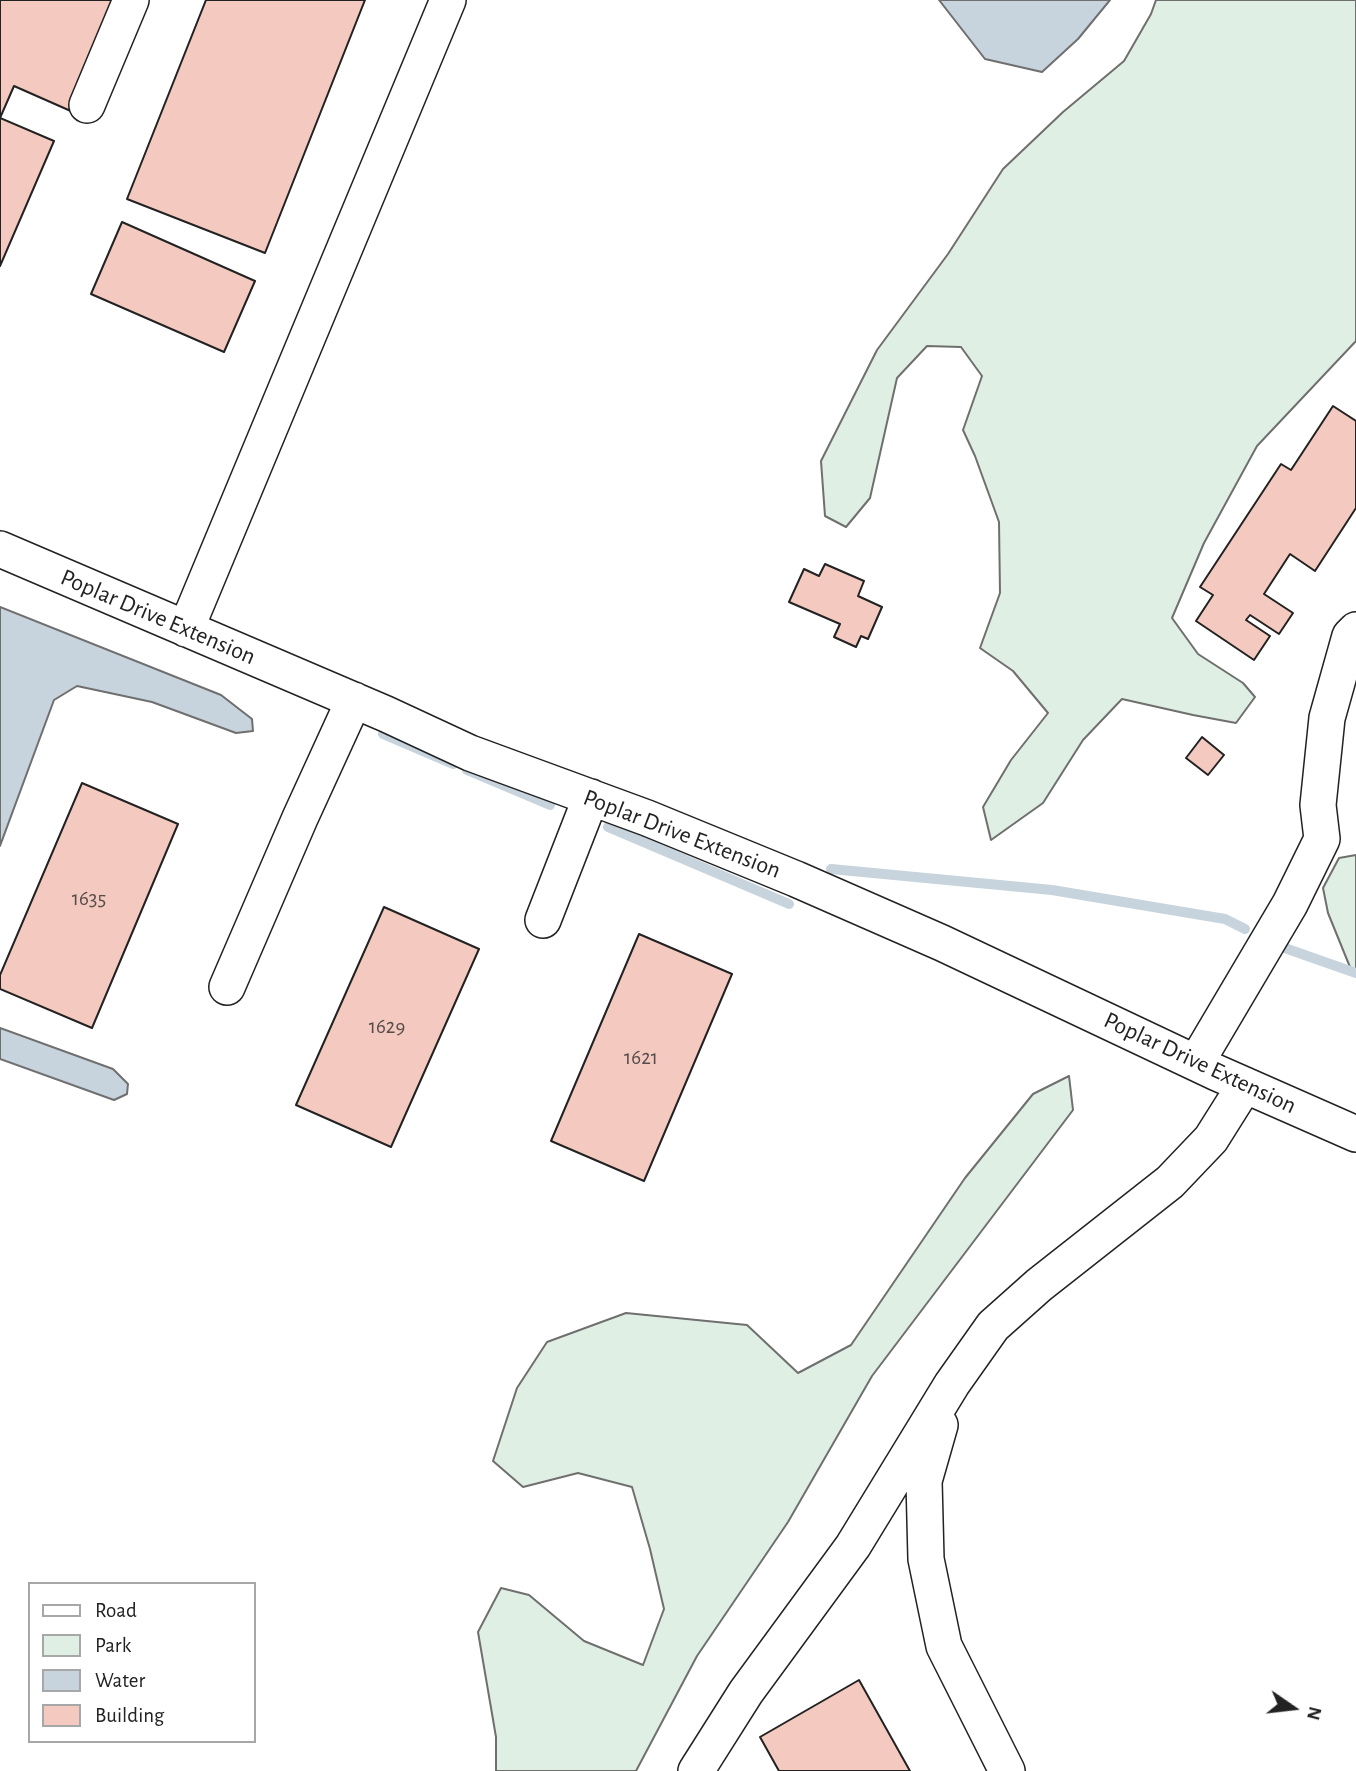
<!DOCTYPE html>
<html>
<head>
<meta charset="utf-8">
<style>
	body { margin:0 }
	#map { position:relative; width:1356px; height:1771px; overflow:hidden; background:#fff; font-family:"Alegreya Sans",sans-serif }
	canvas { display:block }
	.legend { position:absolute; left:28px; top:1582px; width:228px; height:161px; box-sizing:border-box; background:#fff; border:2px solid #a7a7a7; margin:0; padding:9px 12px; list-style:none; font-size:21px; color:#222 }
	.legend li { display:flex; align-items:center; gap:14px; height:35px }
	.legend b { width:35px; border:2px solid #a7a7a7 }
	.north { position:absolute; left:1258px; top:1673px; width:70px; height:70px; -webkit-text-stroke:5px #fff; paint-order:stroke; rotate:104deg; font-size:19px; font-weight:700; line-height:28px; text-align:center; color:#222 }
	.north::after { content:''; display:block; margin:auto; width:24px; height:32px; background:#222; clip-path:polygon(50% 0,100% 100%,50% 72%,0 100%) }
</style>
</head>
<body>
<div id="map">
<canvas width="1356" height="1771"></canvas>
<ul class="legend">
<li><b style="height:9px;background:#fff"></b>Road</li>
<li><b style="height:19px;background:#e0efe3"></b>Park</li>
<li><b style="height:19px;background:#c7d3dd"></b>Water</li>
<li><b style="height:19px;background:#f3c9c0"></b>Building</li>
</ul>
<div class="north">N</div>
</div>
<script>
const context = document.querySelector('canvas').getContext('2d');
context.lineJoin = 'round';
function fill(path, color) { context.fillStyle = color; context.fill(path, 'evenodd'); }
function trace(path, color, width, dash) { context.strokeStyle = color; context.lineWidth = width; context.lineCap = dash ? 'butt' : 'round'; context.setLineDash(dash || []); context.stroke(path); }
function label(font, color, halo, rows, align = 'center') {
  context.font = font + ' "Alegreya Sans",sans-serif'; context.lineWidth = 5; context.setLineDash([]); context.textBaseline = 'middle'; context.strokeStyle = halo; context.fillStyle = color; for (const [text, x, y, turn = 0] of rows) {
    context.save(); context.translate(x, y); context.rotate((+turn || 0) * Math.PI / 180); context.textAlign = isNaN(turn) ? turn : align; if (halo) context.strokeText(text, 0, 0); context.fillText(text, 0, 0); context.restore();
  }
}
const green = new Path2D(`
	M1156,0h200v341l-99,105 -53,97 -32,75 26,36 45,29 12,14 -19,26 -43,-8 -71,-16 -39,41 -40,63 -52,37 -8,-33 28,-47 37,-47 -35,-42 -33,-23 20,-55 -1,-71 -24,-66 -12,-26 19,-54 -21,-29 -34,-1 -30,32 -27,120 -24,29 -21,-11 -4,-55 56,-111 71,-96 55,-85 60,-57 61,-51 27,-47z
	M1356,855v121l-4,-4 -24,-59 -5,-25 16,-30z
	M1069,1076l4,34 -201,266 -84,146 -91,134 -61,115h-140v-34l-18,-105 23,-44 28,7 55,46 59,24 21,-56 -14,-60 -18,-62 -54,-14 -55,14 -30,-26 24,-73 30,-46 79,-29 121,12 51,48 53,-28 114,-167 68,-84z`);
fill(green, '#e0efe3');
trace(green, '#6f6f6f', 2);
const water = new Path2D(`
	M939,0h171l-32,39 -36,33 -57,-13z
	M0,607l221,88 31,24 1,12 -17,2 -84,-31 -75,-16 -23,14 -54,146z
	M0,1028l113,41 15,15 -1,10 -13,6 -114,-41z`);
fill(water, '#c7d3dd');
trace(water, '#6f6f6f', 2);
trace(new Path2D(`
	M383,734l70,30
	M467,770l83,35
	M608,827l181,77
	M831,869l221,21 173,29 20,10
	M1279,946l77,27`), '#c7d3dd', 10);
const building = new Path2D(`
	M0,0h122l-49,112 -59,-26 -14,32 54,23 -54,125z
	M206,0h159l-100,253 -138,-54z
	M122,222l133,59 -31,71 -133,-58z
	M1333,406l23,15v87l-41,63 -25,-17 -26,40 29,19 -14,21 -29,-19 -4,5 24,16 -16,24 -58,-39 17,-26 -13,-8 81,-123 10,6z
	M825,564l39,17 -6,15 24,11 -14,32 -7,-3 -5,11 -22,-10 6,-13 -51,-22 15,-33 15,7z
	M1202,737l22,18 -16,20 -22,-17z
	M82,783l96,41 -86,204 -92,-39v-14z
	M384,907l95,42 -88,198 -95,-42z
	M639,934l93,40 -88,207 -93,-40z
	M859,1680l51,91h-131l-19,-34z`);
fill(building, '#f3c9c0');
trace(building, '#222', 2);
const minor = new Path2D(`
	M87,105l44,-105
	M0,549l386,165 84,39 177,65 149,61 146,64 273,129 141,62
	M186,629l262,-629
	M543,920l48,-123
	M227,987l73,-169 54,-118
	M1196,1063l94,-159 32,-65 -4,-34 9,-87 23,-82 6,-6
	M940,1425l-16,56 2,78 18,87 63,125
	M696,1771l50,-79 107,-146 99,-162 41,-58 46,-41 131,-103 41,-43 34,-54`);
trace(minor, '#222', 38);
trace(minor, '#fff', 35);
label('21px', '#564c4a', null, [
	["1635",89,899],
	["1629",387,1027],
	["1621",641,1058]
]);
label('24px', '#222', '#fff', [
	["Poplar Drive Extension",158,617,23],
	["Poplar Drive Extension",682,834,21],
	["Poplar Drive Extension",1200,1063,25]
]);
</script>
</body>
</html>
